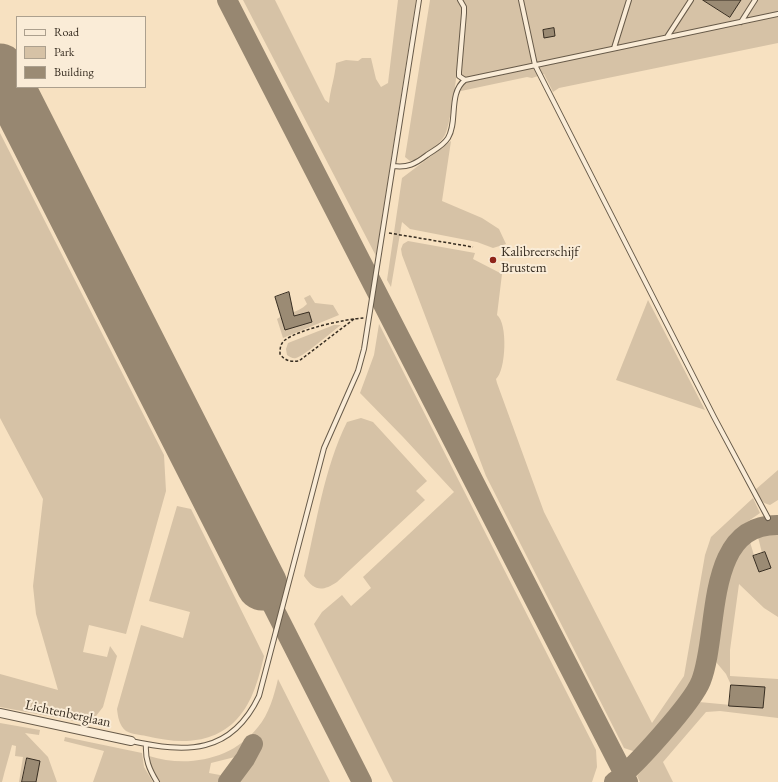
<!DOCTYPE html>
<html>
<head>
<meta charset="utf-8">
<style>
	body { margin:0 }
	#map { position:relative; width:778px; height:782px; overflow:hidden; background:#f7e1c1; font-family:"EB Garamond",serif }
	canvas { display:block }
	.legend { position:absolute; left:16px; top:16px; width:130px; height:72px; box-sizing:border-box; background:#faecd7; border:1px solid #aca08e; margin:0; padding:5px 7px; list-style:none; font-size:12px; color:#372d21 }
	.legend li { display:flex; align-items:center; gap:8px; height:20px }
	.legend b { width:20px; border:1px solid #aca08e }
</style>
</head>
<body>
<div id="map">
<canvas width="778" height="782"></canvas>
<ul class="legend">
<li><b style="height:5px;background:#faecd7"></b>Road</li>
<li><b style="height:11px;background:#d6c2a6"></b>Park</li>
<li><b style="height:11px;background:#9b8b74"></b>Building</li>
</ul>
</div>
<script>
const context = document.querySelector('canvas').getContext('2d');
context.lineJoin = 'round';
function fill(path, color) { context.fillStyle = color; context.fill(path, 'evenodd'); }
function trace(path, color, width, dash) { context.strokeStyle = color; context.lineWidth = width; context.lineCap = dash ? 'butt' : 'round'; context.setLineDash(dash || []); context.stroke(path); }
function label(font, color, halo, rows, align = 'center') {
  context.font = font + ' "EB Garamond",serif'; context.lineWidth = 4; context.setLineDash([]); context.textBaseline = 'middle'; context.strokeStyle = halo; context.fillStyle = color; for (const [text, x, y, turn = 0] of rows) {
    context.save(); context.translate(x, y); context.rotate((+turn || 0) * Math.PI / 180); context.textAlign = isNaN(turn) ? turn : align; if (halo) context.strokeText(text, 0, 0); context.fillText(text, 0, 0); context.restore();
  }
}
fill(new Path2D(`
	M243,0h32l50,100 4,3c1,-13 6,-26 7,-40l10,-3 12,1 4,-3h9l5,21 5,8 7,-4 10,-83h18l-40,256z
	M430,0h27l5,9c2,15 -10,115 -17,126 -6,11 -21,18 -31,25l-4,1 -5,-4z
	M462,0h316v43l-219,45 -6,4 -9,-18 -12,4 -5,-1 -66,14v-17l5,-68z
	M0,133l164,322 2,36 -40,143 -37,-9 -6,27 24,5 3,-11 7,10 -14,51 -7,9 -11,7 -85,-16v-33l58,16 -22,-76 -3,-28 10,-87 -43,-81z
	M451,141l-9,60 40,17 17,11 7,15 -13,4 -16,-6 -67,-13 -8,-7 -11,65 -4,-7 15,-102z
	M408,241l67,12 -2,6 29,15 -5,41c11,8 9,56 -1,64l1,4 47,129 108,211 32,-47 21,-121 6,-18 42,-39 7,15c-11,8 -25,16 -33,27 -28,39 -14,103 -37,145l-54,67 -12,-4 -138,-272 -84,-221 -1,-6 2,-5z
	M310,295l5,8 18,2 6,10 -56,23 -6,-19c10,-7 20,-5 30,-15l-3,-6z
	M648,300l57,110 -89,-30z
	M379,324l217,426 1,17 -5,15h-199l-79,-158 8,-12 20,-17 9,11 20,-18 -8,-11 91,-85 -51,-55 -43,-44 14,-38z
	M334,325h7c-10,7 -35,30 -45,33 -3,1 -6,-1 -9,-3l-1,-6 2,-6z
	M361,418l12,4 54,59 -11,10 9,9 -88,82c-15,10 -23,9 -33,-6 12,-50 20,-108 43,-154z
	M778,470v30l-8,5c-9,-2 -11,-7 -15,-15z
	M177,506l14,3 73,147c-5,21 -11,46 -27,63 -24,26 -58,25 -91,17 -5,-1 -15,-2 -20,-5 -7,-6 -8,-14 -9,-22l24,-84 42,13 7,-26 -41,-11z
	M778,532v85l-14,-9 -25,-24 -9,66v26l48,3v39l-58,-7 -14,1 -43,50 10,20h-33l-3,-6 62,-74 64,6 1,-20 -33,-3 -5,-11 -10,-12 11,-87 6,-17 17,-16 9,30 11,-4 -5,-16 -3,1 -4,-16 4,-3z
	M278,679l52,103h-93l24,-36 1,-5 -12,-2 -7,16 -32,8 -2,10 11,2v7h-60l-9,-16 -2,-10c38,12 83,4 109,-29 11,-13 16,-31 20,-48z
	M0,723l40,7 -1,5 -14,-2 23,24 9,25h-38l4,-25 -8,-1 1,-10 -4,-1c-3,12 -7,24 -10,37h-2z
	M65,737l77,16 2,14 9,15h-60l11,-31 -40,-10z`), '#d6c2a6');
trace(new Path2D(`
	M227,0l401,782
	M262,585l100,197
	M228,782l17,-23 8,-15
	M614,782c19,-13 79,-80 87,-101 19,-48 2,-157 77,-156`), '#978771', 20);
trace(new Path2D(`
	M0,69l262,516`), '#978771', 51);
const building = new Path2D(`
	M703,0h38l-11,17z
	M554,28l1,8 -11,2 -1,-8z
	M289,292l5,24 15,-4 3,10 -27,8 -10,-33z
	M765,552l6,16 -12,4 -6,-16z
	M731,685l34,2 -2,21 -34,-2z
	M27,758l13,3 -4,21h-14z`);
fill(building, '#9b8b74');
trace(building, '#372d21', 1);
const service = new Path2D(`
	M460,0l4,7v6l-5,59v4l6,4
	M521,0l14,65 179,352 54,101
	M741,22l14,-22
	M667,37l24,-37
	M614,48l15,-48
	M393,166c15,2 22,-2 34,-11 7,-5 16,-9 21,-17 10,-16 0,-45 17,-58l313,-66
	M131,741c55,12 100,14 128,-45l65,-248 34,-77 6,-22 55,-349
	M146,744c-1,15 3,25 11,38`);
const minor = new Path2D(`
	M0,713l131,28`);
trace(service, '#675a49', 6);
trace(minor, '#675a49', 10);
trace(new Path2D(`
	M389,233l84,14
	M354,319l-55,42c-8,1 -14,0 -19,-7 0,-5 0,-10 5,-14 15,-11 60,-21 79,-22`), '#372d21', 1.5, [3, 2]);
trace(service, '#faecd7', 4);
trace(minor, '#faecd7', 8);
for (const [x, y, r, color] of [
	[493,260,4,"#8f2418"]
]) { const dot = new Path2D(); dot.arc(x, y, r, 0, 2 * Math.PI); context.fillStyle = color; context.fill(dot); trace(dot, '#faecd7', 1.5); }
label('14px', '#372d21', '#faecd7', [
	["Kalibreerschijf",501,252],
	["Brustem",501,268]
], 'left');
label('14px', '#372d21', '#faecd7', [
	["Lichtenberglaan",68,714,12]
]);
</script>
</body>
</html>
